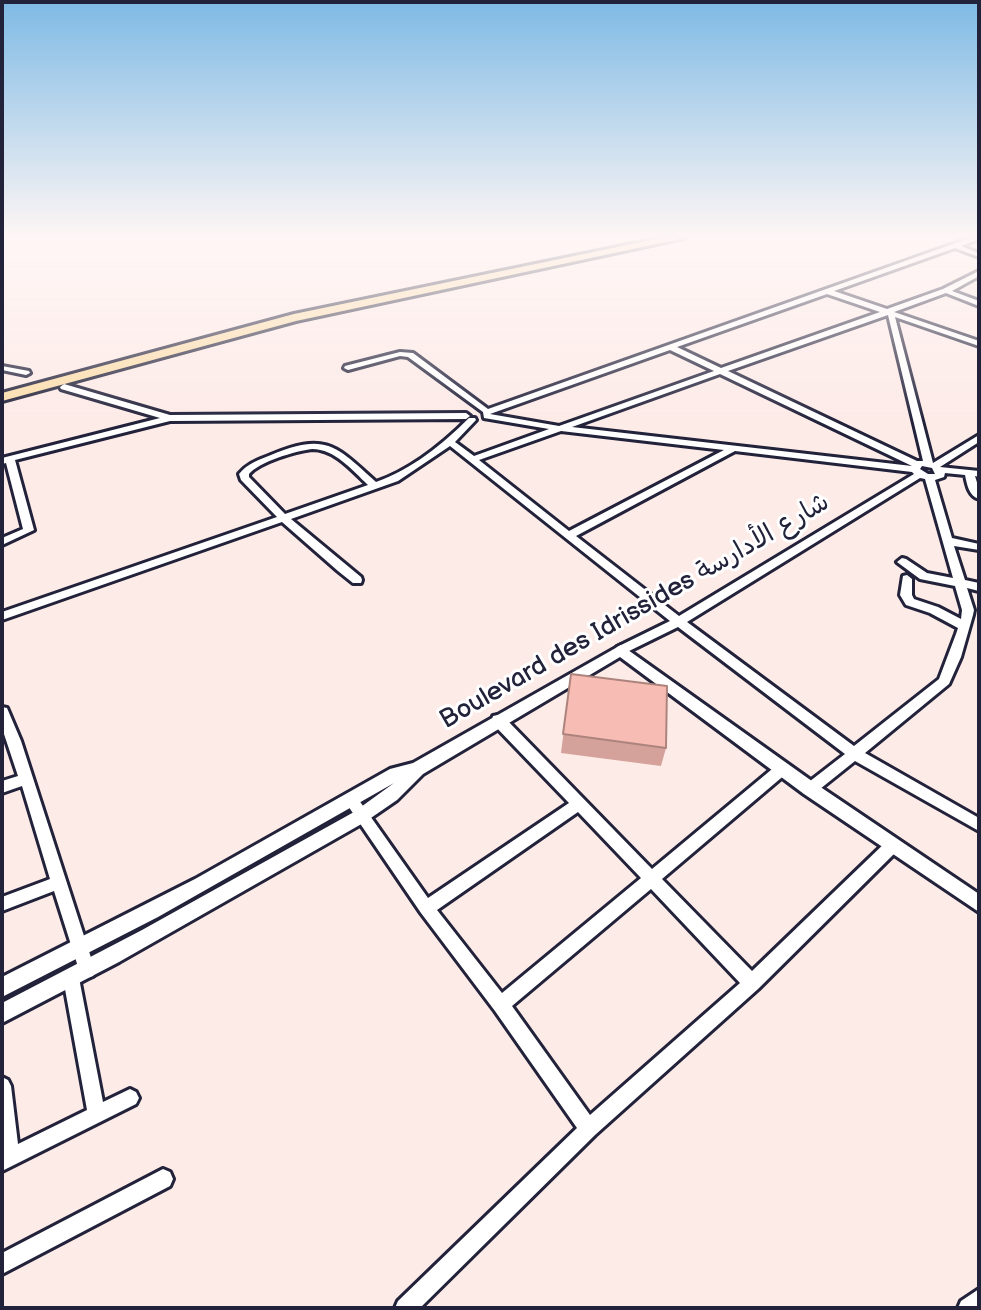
<!DOCTYPE html>
<html>
<head>
<meta charset="utf-8">
<style>
	body { margin:0 }
	#map { position:relative; width:981px; height:1310px; overflow:hidden; background:#fdebe8; font-family:"Balsamiq Sans",sans-serif }
	canvas { display:block }
	.frame { position:absolute; inset:0; border:4px solid #22223b; pointer-events:none }
</style>
</head>
<body>
<div id="map">
<canvas width="981" height="1310"></canvas>
<div class="frame"></div>
</div>
<script>
const context = document.querySelector('canvas').getContext('2d');
context.lineJoin = 'round';
function trace(path, color, width, dash) { context.strokeStyle = color; context.lineWidth = width; context.lineCap = dash ? 'butt' : 'round'; context.setLineDash(dash || []); context.stroke(path); }
function fill(path, color) { context.fillStyle = color; context.fill(path, 'evenodd'); }
function label(font, color, halo, rows, align = 'center') {
  context.font = font + ' "Balsamiq Sans","Playpen Sans Arabic",sans-serif'; context.lineWidth = 6; context.setLineDash([]); context.textBaseline = 'middle'; context.strokeStyle = halo; context.fillStyle = color; for (const [text, x, y, turn = 0] of rows) {
    context.save(); context.translate(x, y); context.rotate((+turn || 0) * Math.PI / 180); context.textAlign = isNaN(turn) ? turn : align; if (halo) context.strokeText(text, 0, 0); context.fillText(text, 0, 0); context.restore();
  }
}
const minor = new Path2D(`
	M970,238l9,1 -18,7 18,7v4l-24,-9 -121,43 53,18 56,-20 36,-18v5l-27,15 27,10v5l-33,-13 -52,19 85,29v5l-84,-29 38,146 46,-28v7l-39,25 39,4v6l-4,-1 4,13v10c-10,-3 -12,-14 -14,-24l-20,-2 -1,4 -9,3 17,58 27,6v6l-25,-4 11,34 14,3v8l-12,-3 7,22 -1,5 -12,42 -12,27 -84,69 114,65v13l-124,-70 -40,32 -5,2 -5,-2 -2,-4 2,-4 40,-31 -167,-127 -53,26h-8l-2,-3 2,-3 53,-26 -220,-175 -52,35 -107,38 70,58 1,3 -1,3h-8l-15,-12 -56,-49 -280,98v-8l275,-95 -36,-37 -2,-6c9,-11 20,-14 32,-19 55,-23 65,-9 105,27 35,-12 67,-38 93,-64h6l1,2 -21,22 19,14 75,-27 -65,-11 -1,-6 -75,-55 -8,-1 -52,14 -4,-2 1,-2 55,-14 13,1 75,56zM827,294l53,18 -159,56 -44,-21zM888,315l35,146h-6l-189,-90zM670,350l44,21 -155,55 -69,-12zM720,374l192,92 -340,-39zM561,431l163,19 -155,81 -90,-71zM312,449c23,0 40,21 56,36l-83,29 -36,-37v-3c10,-12 46,-23 63,-25zM735,451l177,21 2,2 -235,142 -103,-80zM922,466l10,2 3,6h-7l-8,-5zM920,478l5,1 28,99 -26,-5 -21,-14 -4,-1 -5,4 23,17 35,7 7,24 -1,9 -23,-12 -24,-8 -2,-4v-16l-5,-4 -4,1 -3,19 6,10 24,8 28,15 -2,6 -17,45 -85,67 -167,-124z
	M2,366l27,5 1,2 -4,2 -24,-5z
	M64,384l106,31 296,-2 4,3 -4,3 -296,2 -155,39 19,70 -32,15v-7l21,-9 -17,-66 -4,1v-6l158,-40 -99,-29 -1,-2z
	M2,707l5,1 14,33 74,229 -2,6 -6,2 -6,-2 -2,-6 -25,-79 -52,20v-14l48,-18 -28,-93 -20,7v-12l16,-5 -16,-48z
	M498,715l5,1 149,153 125,-104 5,-2 5,2 2,4 -2,4 -125,106 90,92 136,-131 5,-2 5,2 2,5 -2,5 -140,139 -163,146 -175,173h-25l3,-7 179,-173 -82,-117 -74,-98 -77,-113 2,-4 5,-2 5,2 72,102 141,-95 -76,-79 -1,-4 1,-4zM578,812l63,66 -139,115 -65,-83zM651,889l89,94 -150,132 -78,-109z
	M71,970l6,2 2,6 24,124 27,-13 6,3 3,6 -3,6 -134,67v-94l6,3 3,6 7,58 69,-34 -24,-132 2,-6z
	M163,1169l7,3 3,7 -3,7 -168,88v-21z
	M979,1289v19h-21l3,-7z`);
const tertiary = new Path2D(`
	M621,645l195,139 163,110v18l-175,-118 -184,-137 -197,117 -26,26 -32,22 -246,140 -117,61v-20l140,-73 212,-118 40,-29 -236,134 -156,80v-20l193,-98 195,-110 23,-6z`);
const trunk = new Path2D(`
	M661,238h23l-388,83 -294,80v-8l292,-79z`);
trace(minor, '#22223b', 6);
trace(tertiary, '#22223b', 6);
trace(trunk, '#22223b', 6);
fill(minor, '#fff');
fill(tertiary, '#fff');
fill(trunk, '#faddab');
fill(new Path2D(`
	M571,674l95,74 -5,18 -100,-13z`), '#d4a29a');
const building = new Path2D(`
	M571,674l96,12 -1,62 -103,-14z`);
fill(building, '#f7bcb3');
trace(building, '#ad847d', 2);
const sky = context.createLinearGradient(0, 0, 0, 422);
sky.addColorStop(0, '#7ebae5');
sky.addColorStop(0.56, '#fef6f5');
sky.addColorStop(1, '#fef6f500');
context.fillStyle = sky;
context.fillRect(0, 0, 981, 422);
label('26px', '#22223b', '#fff', [
	["Boulevard des Idrissides شارع الأدارسة",635,612,-30]
]);
</script>
</body>
</html>
